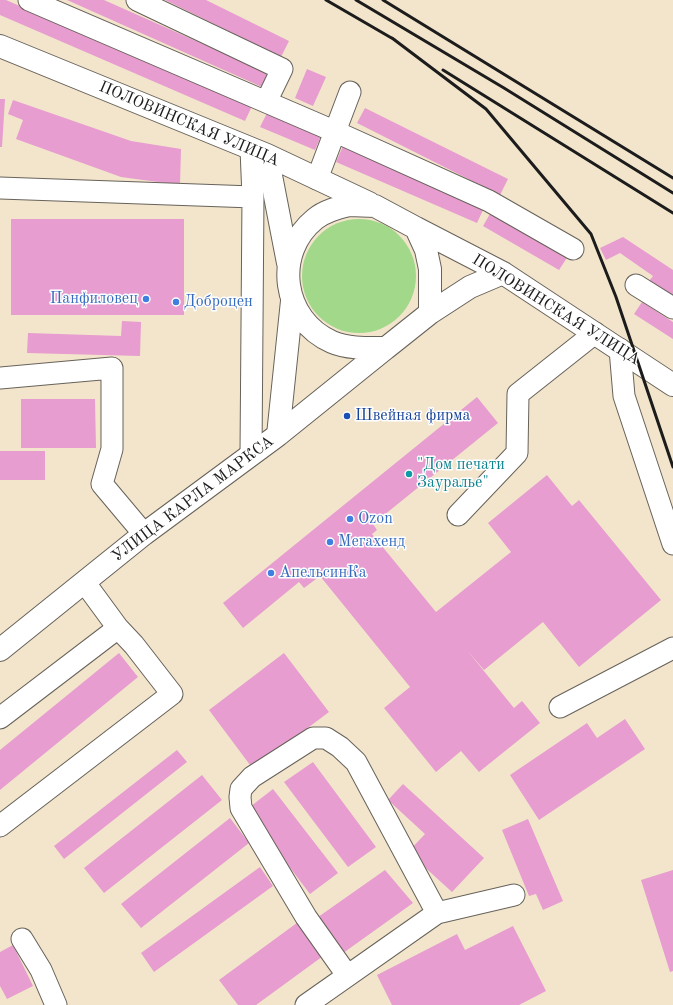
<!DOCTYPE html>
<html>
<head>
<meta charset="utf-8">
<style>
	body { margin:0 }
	canvas { display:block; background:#f2e5cc }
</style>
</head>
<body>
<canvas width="673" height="1005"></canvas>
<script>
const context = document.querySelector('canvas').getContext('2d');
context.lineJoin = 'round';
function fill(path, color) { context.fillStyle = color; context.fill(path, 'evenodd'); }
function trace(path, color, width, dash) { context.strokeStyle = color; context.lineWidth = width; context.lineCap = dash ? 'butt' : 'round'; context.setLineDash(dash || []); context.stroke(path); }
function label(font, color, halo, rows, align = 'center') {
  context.font = font + ' "Old Standard TT",serif'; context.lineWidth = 3; context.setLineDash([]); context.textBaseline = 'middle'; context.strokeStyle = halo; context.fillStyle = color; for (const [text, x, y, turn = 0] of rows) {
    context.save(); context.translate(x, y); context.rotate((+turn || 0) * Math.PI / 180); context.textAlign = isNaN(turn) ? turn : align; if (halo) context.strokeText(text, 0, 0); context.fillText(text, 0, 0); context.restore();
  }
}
fill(new Path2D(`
	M302 276a57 57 0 1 1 114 0a57 57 0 1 1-114 0Z`), '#a2d889');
fill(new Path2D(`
	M0,0h6l246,106 -7,15 -245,-106z
	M67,0h37l164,73 -6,14z
	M165,0h41l83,41 -8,16z
	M307,69l19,8 -13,29 -18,-8z
	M0,99h5l-3,48h-2z
	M13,100l118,41 50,8 -1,36 -59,-8 -105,-38 7,-19 -15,-6z
	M365,108l143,71 -8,16 -143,-72z
	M267,113l54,23 -6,14 -55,-23z
	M343,146l141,62 -7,15 -141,-61z
	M491,212l77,44 -9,14 -76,-44z
	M11,219h173v96h-173z
	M623,237l50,33v26l-24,-15 4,-5 -33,-23 -14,7 -6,-12z
	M642,302l31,20v17l-39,-25z
	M122,321l19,1 -1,34 -113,-3 1,-20 93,3z
	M477,397l21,26 -125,101 4,6 -5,4 64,78 75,-60 -23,-29 59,-48 25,31 7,-6 82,100 -82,67 -36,-45 -59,48 -18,-21 48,59 8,-7 18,22 -61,49 -18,-21 -25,21 -52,-64 26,-21 -90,-111 -16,12 -5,-6 -56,46 -20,-25z
	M21,399h74l1,49h-75z
	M0,451h45v29h-45z
	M119,653l19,24 -138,113v-40z
	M284,653l45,59 -76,57 -44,-59z
	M625,719l20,30 -106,71 -29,-45 77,-52 10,15z
	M177,750l10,12 -123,97 -10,-13z
	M313,762l63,85 -28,20 -64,-85z
	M202,775l20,25 -118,93 -20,-25z
	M403,784l81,74 -32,34 -44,-40 17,-18 -37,-34z
	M273,789l65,84 -28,21 -64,-84z
	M230,818l19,25 -108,85 -20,-24z
	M528,819l35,82 -20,9 -7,-16 -7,2 -27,-66z
	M260,867l13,19 -119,86 -13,-19z
	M385,870l28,33 -74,53 -28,-34z
	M673,870v101l-3,1 -29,-92z
	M305,917l25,34 -74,54h-18l-19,-25z
	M513,926l33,65 -27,14h-127l-15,-30 80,-41 8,16z
	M13,945l20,41 -26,13 -7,-13v-34z`), '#e79dcf');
const minor = new Path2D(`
	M29,0l307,132 153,69 84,48
	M137,0l145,69 -16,33
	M251,149l2,48 -2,256
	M317,179l33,-87
	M0,188l253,9
	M636,285l37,23
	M620,349l4,47 49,148
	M0,378l112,-10v81l-10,35 42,50
	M458,515l59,-62 1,-59 77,-61
	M560,707l113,-59
	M0,718l118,-90 -33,-45
	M0,826l172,-132 -38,-49 -16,-17
	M22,939l19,31 15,35
	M347,975l-41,-58 -65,-109 -1,-11 1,-8 11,-12 61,-39h13l14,9 16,15 81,151
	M306,1005l131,-92 77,-18`);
const major = new Path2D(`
	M0,46l267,109 102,48
	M267,155l21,108
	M349,205l26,1 41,22 10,22 4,19v44l-44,35c-17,0 -38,1 -54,-6 -50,-22 -59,-89 -17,-123 10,-8 22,-11 34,-14z
	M416,228l87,45 170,112
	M430,313l40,-26 33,-14
	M278,435l14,-134
	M0,650l144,-116 134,-99 108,-87`);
trace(minor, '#67625a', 23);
trace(major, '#67625a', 24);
trace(minor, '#fff', 21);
trace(major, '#fff', 22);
trace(new Path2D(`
	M326,0l69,40
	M356,0l148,88 169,105
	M383,0l290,178
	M392,38l94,71 105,125 25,63 57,170
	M443,70l230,143`), '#1c1c1c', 3);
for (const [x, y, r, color] of [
	[146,299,4,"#3f7fe0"],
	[176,302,4,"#3f7fe0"],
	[347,416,4,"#1a4fb4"],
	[409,474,4,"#0f9aa8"],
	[350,519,4,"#3f7fe0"],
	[330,542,4,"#3f7fe0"],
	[271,573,4,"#3f7fe0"]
]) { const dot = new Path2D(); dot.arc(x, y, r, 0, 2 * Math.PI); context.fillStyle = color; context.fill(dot); trace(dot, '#fff', 1.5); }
label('16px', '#1c1c1c', '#fff', [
	["ПОЛОВИНСКАЯ УЛИЦА",189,124,23],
	["ПОЛОВИНСКАЯ УЛИЦА",556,310,32],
	["УЛИЦА КАРЛА МАРКСА",193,499,-37]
]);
label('16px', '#366cbe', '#fff', [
	["Панфиловец",138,299,"right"],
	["Доброцен",184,302],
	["Ozon",358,519],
	["Мегахенд",338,542],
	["АпельсинКа",279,573]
], 'left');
label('16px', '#164399', '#fff', [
	["Швейная фирма",355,416]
], 'left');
label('16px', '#0d838f', '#fff', [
	["\"Дом печати",417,465],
	["Зауралье\"",417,483]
], 'left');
</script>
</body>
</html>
